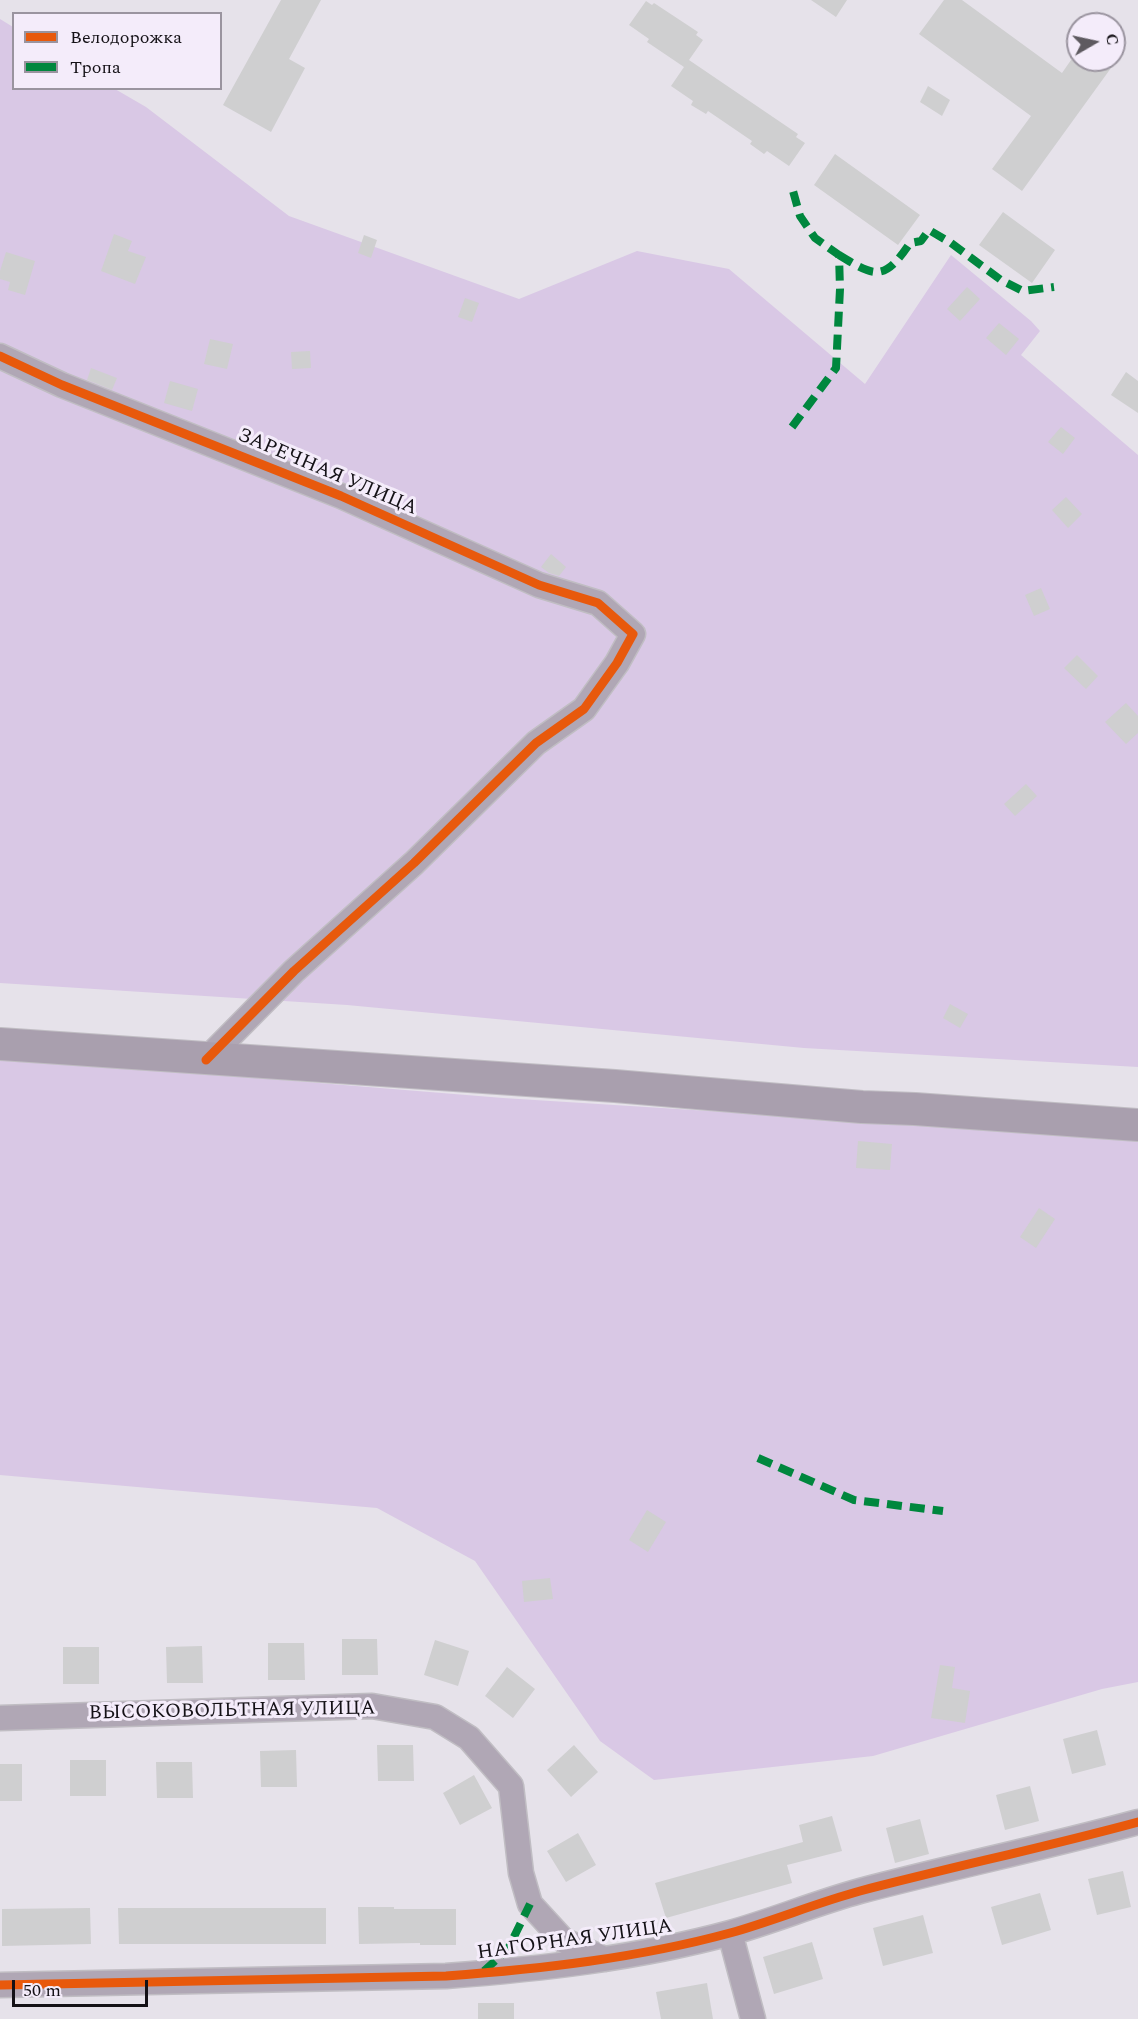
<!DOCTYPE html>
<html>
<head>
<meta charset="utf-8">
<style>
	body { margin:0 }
	#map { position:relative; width:1138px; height:2019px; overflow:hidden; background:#e6e2ea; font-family:Spectral,serif }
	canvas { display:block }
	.legend { position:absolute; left:12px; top:12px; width:210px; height:78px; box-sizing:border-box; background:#f4ecfa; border:2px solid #9a949f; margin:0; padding:8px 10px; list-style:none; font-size:18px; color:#141116 }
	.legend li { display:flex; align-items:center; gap:12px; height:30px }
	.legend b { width:30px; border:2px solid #9a949f }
	.north { position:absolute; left:1066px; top:12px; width:60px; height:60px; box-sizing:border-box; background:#f4ecfa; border:2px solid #9a949f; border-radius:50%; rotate:81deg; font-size:16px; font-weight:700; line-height:24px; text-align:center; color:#141116 }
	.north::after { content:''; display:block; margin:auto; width:21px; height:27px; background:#5e5a60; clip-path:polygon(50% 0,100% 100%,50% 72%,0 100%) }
	.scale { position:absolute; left:12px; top:1980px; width:136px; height:27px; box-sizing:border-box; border:3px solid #141116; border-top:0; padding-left:8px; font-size:18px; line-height:21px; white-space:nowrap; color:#141116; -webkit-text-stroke:4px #f4ecfa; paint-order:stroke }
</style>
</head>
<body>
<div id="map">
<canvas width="1138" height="2019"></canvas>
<ul class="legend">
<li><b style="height:8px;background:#e8590c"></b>Велодорожка</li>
<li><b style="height:8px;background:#00873e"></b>Тропа</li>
</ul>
<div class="north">С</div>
<div class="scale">50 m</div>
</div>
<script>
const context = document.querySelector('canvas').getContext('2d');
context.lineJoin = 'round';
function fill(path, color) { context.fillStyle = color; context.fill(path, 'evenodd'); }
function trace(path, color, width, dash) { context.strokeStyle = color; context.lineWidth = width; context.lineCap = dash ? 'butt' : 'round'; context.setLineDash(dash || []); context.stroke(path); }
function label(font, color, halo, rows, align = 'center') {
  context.font = font + ' Spectral,serif'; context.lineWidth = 6; context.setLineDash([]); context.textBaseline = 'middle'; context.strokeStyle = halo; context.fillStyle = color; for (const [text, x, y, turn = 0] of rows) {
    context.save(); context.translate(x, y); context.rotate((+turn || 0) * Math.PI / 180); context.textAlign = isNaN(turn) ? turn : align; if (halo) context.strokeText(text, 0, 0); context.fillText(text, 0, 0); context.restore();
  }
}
fill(new Path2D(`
	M0,19l13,8 1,61 101,1 31,18 143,109 230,83 118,-48 92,18 136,115 86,-129 80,66 9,10 -19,24 117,100v612l-334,-19 -457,-43 -347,-22z
	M0,1057l503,41 635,40v544l-36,7 -229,67 -219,24 -54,-39 -125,-180 -98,-53 -377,-33z`), '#d9c8e5');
fill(new Path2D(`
	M281,0h40l-32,59 16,9 -34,64 -48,-27z
	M811,0h36l-11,17z
	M944,0h18l100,73 9,-13h29l11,8 -89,123 -30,-22 39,-53 -112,-82z
	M646,1l6,4 2,-2 44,29 -2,3 7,5 -14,20 109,74 -2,3 9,6 -16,23 -22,-15 -3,3 -14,-10 2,-3 -44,-30 -2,3 -15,-9 2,-4 -22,-15 13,-19 -37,-25 2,-3 -20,-14z
	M928,86l22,14 -8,16 -22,-14z
	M835,154l85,61 -22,30 -84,-60z
	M1003,212l52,38 -23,33 -53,-38z
	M114,234l18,7 -4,10 18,6 -11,27 -34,-13z
	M364,235l13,5 -6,18 -13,-5z
	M6,252l29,9 -10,34 -17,-5 2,-8 -10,-3v-8z
	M967,287l13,12 -20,22 -13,-12z
	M465,298l14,5 -7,19 -14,-5z
	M999,323l20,16 -13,16 -20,-17z
	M210,339l23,5 -6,25 -23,-5z
	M310,351l1,17 -19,1 -1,-17z
	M91,368l26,10 -5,12 -25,-10z
	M1126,372l12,9v32l-27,-18z
	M170,381l28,8 -6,22 -28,-8z
	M1061,427l14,11 -12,16 -15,-12z
	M1066,497l16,17 -14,14 -16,-18z
	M551,554l15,13 -7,9 -10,-3 -8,-6z
	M1041,588l9,21 -16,7 -9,-21z
	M1077,655l21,21 -12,13 -22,-21z
	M1126,703l12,13v17l-12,11 -21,-22z
	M1026,784l11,12 -22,20 -11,-12z
	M950,1004l18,10 -8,14 -17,-10z
	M858,1141l34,3 -2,26 -34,-2z
	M1039,1208l16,11 -19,29 -16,-11z
	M647,1510l19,12 -18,30 -19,-12z
	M550,1578l3,21 -29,3 -2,-21z
	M342,1639h35l1,36h-36z
	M435,1640l34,11 -11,35 -34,-11z
	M268,1643h36l1,37h-37z
	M202,1646l1,37h-36l-1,-36z
	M63,1647h36v37h-36z
	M940,1665l15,2 -3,21 18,3 -5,32 -34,-5z
	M507,1667l28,22 -22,29 -28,-22z
	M1097,1730l9,35 -34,9 -9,-35z
	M377,1745h36l1,36h-36z
	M574,1745l24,27 -27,25 -24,-27z
	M296,1750l1,37h-36l-1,-36z
	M70,1760h36v36h-36z
	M156,1762h36l1,36h-36z
	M0,1764h22v37h-22z
	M474,1775l18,33 -32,17 -17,-32z
	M1030,1786l9,35 -34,9 -9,-35z
	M832,1816l10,35 -55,14 5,18 -126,35 -11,-35 148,-41 -4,-17z
	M920,1819l9,35 -34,9 -9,-35z
	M578,1833l18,32 -30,17 -19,-31z
	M1123,1871l8,36 -34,8 -9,-36z
	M1040,1893l11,37 -49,15 -11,-38z
	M358,1907h36v2h62v36h-36v-2l-61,1z
	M90,1908l1,36 -89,2v-37z
	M118,1908h208v36h-207z
	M923,1915l10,38 -50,13 -10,-38z
	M812,1942l11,37 -49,15 -11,-37z
	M707,1983l6,36h-52l-5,-27z
	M478,2003h36v16h-36z`), '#cfcfd0');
const minor = new Path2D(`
	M0,356l62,29 279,111 198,89 59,18 35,31 -16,29 -33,46 -48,34 -122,120 -120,108 -88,89
	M0,1718l372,-12 63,11 34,21 42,48 10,87 9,31 33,36 41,19
	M730,1933l23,86
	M0,1985l446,-9c95,-7 192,-18 284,-43 43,-12 86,-30 130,-42 92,-24 186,-44 278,-69`);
const major = new Path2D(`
	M0,1044l615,42 247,21 53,2 223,16`);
trace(minor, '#c0bdc3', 27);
trace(major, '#c0bdc3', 34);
trace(minor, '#b0a7b5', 24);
trace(major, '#a99fae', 32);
trace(new Path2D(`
	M839,255c36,22 45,27 71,-12l11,-2 8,-11 22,13 50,37 22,11 31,-4
	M792,427l44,-59 4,-79 -1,-34 -24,-17 -15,-22 -7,-25
	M758,1458l96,42 89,11
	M484,1971l24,-22 22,-45`), '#00873e', 8, [15, 8]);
trace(new Path2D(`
	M0,356l62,29 279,111 198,89 59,18 35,31 -16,29 -33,46 -48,34 -122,120 -120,108 -88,89
	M0,1985l446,-9c95,-7 192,-18 284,-43 43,-12 86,-30 130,-42 92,-24 186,-44 278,-69`), '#e8590c', 9);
label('20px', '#141116', '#f4ecfa', [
	["ЗАРЕЧНАЯ УЛИЦА",327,473,23],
	["ВЫСОКОВОЛЬТНАЯ УЛИЦА",232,1712,-1],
	["НАГОРНАЯ УЛИЦА",575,1941,-8]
]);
</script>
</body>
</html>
